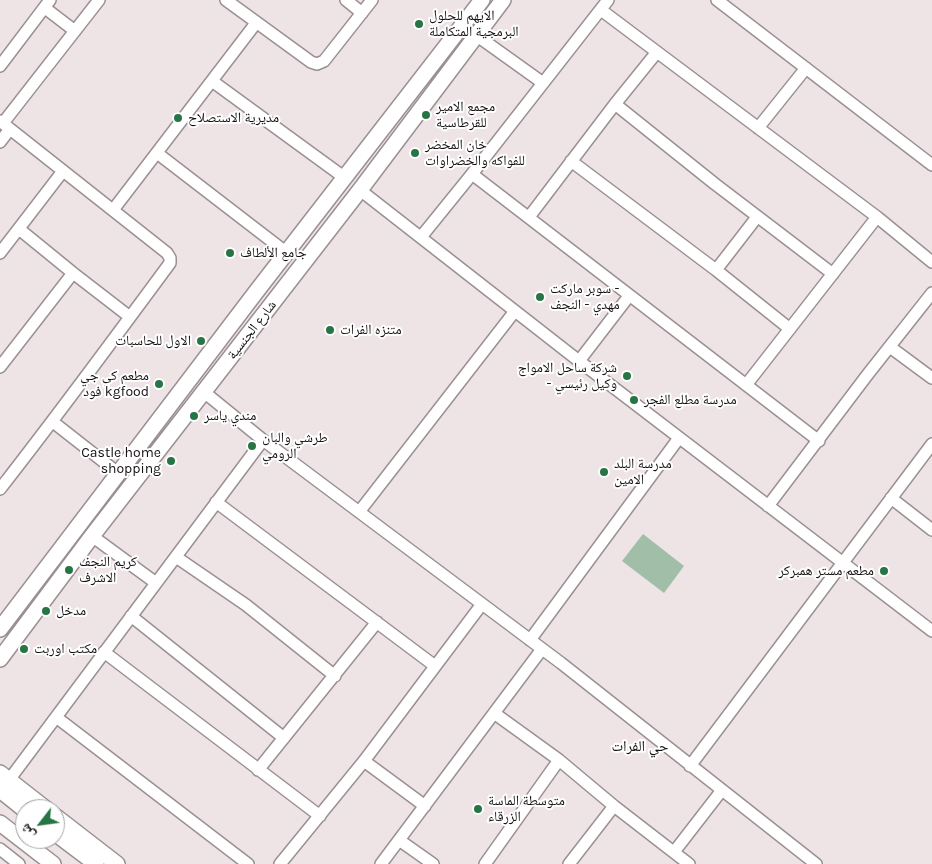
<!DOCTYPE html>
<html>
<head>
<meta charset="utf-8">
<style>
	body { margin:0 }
	#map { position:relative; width:932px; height:864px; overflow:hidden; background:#eee3e5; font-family:Karla,"Noto Naskh Arabic",sans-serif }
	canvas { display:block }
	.north { position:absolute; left:15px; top:799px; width:50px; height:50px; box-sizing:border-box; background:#fff; border:1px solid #a19fa0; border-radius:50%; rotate:240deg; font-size:14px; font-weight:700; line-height:20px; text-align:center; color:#141011 }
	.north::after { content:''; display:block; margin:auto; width:18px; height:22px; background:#277545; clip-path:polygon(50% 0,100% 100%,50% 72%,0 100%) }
</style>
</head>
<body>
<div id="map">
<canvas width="932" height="864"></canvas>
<div class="north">ش</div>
</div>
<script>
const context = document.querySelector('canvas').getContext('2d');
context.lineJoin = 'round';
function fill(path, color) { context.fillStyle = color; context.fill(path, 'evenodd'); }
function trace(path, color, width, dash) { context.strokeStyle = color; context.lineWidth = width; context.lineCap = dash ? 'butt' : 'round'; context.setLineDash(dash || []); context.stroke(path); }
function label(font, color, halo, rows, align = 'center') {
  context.font = font + ' Karla,"Noto Naskh Arabic",sans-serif'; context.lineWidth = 4; context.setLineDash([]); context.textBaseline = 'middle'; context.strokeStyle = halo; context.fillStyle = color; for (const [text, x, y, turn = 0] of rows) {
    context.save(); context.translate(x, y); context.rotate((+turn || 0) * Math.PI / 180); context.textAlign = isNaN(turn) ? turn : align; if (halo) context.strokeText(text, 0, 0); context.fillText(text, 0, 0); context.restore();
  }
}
fill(new Path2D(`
	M643,534l41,32 -20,27 -42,-32z`), '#a1bea8');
const minor = new Path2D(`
	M226,0l85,62 6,2 7,-3 48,-61
	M346,0l16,13
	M717,0l215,165
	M45,8l30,23
	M601,10l276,207 55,45
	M476,35l67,48
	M0,66l50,-66
	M212,81l133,97
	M615,104l100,80 118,90
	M0,121l167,132 3,5v5c-56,76 -112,152 -170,226
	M3,123l96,-123
	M758,128l48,-60
	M0,142l10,-13
	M157,153l130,100
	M571,161l145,109 74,59
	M472,174l347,267
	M360,190l219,171 353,270
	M113,210l143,-187
	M529,217l86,-113 42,-52
	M19,229l54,44 57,44
	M421,237l51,-63 136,-174
	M0,253l63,-82
	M716,270l41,-53
	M890,347l42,31
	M579,361l50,-65
	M0,367l73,-94
	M746,385l131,-168
	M204,392l59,48 298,223 255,201
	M53,422l65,51
	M891,498l41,32
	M216,502l219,164
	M768,506l100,-132 64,-81
	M359,512l156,-201
	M92,536l64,47
	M176,557l70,48 89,71
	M131,616l153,122
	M530,640l149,-202
	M104,652l216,164
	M494,713l65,47 55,46 75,58
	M56,717l192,147
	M364,761l61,45
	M690,766l242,-322
	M258,770l119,-148
	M9,780l254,-340
	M399,840l34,24
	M0,849l19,15
	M674,852l48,-62
	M280,864l84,-103 118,-157
	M381,864l161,-215
	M485,864l74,-104
	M569,864l45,-58`);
const major = new Path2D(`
	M0,629l256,-337 226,-292
	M0,659l92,-123 268,-346 143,-190
	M0,773l46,36
	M0,790l25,20
	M55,816l62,48
	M0,823l53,41
	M55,833l41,31`);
trace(minor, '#9a9092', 14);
trace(major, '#9a9092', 18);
trace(minor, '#fff', 11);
trace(major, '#fff', 15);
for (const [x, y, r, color] of [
	[419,24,5,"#277545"],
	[426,115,5,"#277545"],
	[178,118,5,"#277545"],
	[415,153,5,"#277545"],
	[230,253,5,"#277545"],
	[540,297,5,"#277545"],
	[330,330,5,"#277545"],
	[201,341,5,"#277545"],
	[627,376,5,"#277545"],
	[159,384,5,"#277545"],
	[634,400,5,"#277545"],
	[194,416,5,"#277545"],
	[252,446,5,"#277545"],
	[171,461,5,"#277545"],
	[604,472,5,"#277545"],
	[69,570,5,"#277545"],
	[884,571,5,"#277545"],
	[46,611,5,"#277545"],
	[24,649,5,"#277545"],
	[478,809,5,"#277545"]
]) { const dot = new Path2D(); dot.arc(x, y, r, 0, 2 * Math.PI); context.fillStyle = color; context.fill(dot); trace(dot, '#fff', 2); }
label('14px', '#141011', '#fff', [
	["الايهم للحلول",429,16],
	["البرمجية المتكاملة",429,32],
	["مجمع الامير",436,107],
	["للقرطاسية",436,123],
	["مديرية الاستصلاح",188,118],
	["خان المخضر",425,145],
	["للفواكه والخضراوات",425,161],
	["جامع الألطاف",240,253],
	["سوبر ماركت -",550,289],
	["مهدي - النجف",550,305],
	["متنزه الفرات",340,330],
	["الاول للحاسبات",191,341,"right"],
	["شركة ساحل الامواج",617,368,"right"],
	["- وكيل رئيسي",617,384,"right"],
	["مطعم کي جي",149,376,"right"],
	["فود kgfood",149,392,"right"],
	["مدرسة مطلع الفجر",644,400],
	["مندي ياسر",204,416],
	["طرشي والبان",262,438],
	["الرومي",262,454],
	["Castle home",161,453,"right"],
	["shopping",161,469,"right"],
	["مدرسة البلد",614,464],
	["الامين",614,480],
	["كريم النجف",79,562],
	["الاشرف",79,578],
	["مطعم مستر همبركر",874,571,"right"],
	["مدخل",56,611],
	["مكتب اوربت",34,649],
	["متوسطة الماسة",488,801],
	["الزرقاء",488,817]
], 'left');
label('14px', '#141011', '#fff', [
	["شارع الجنسية",252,330,-52]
]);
label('15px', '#141011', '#fff', [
	["حي الفرات",640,747]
]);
</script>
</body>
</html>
